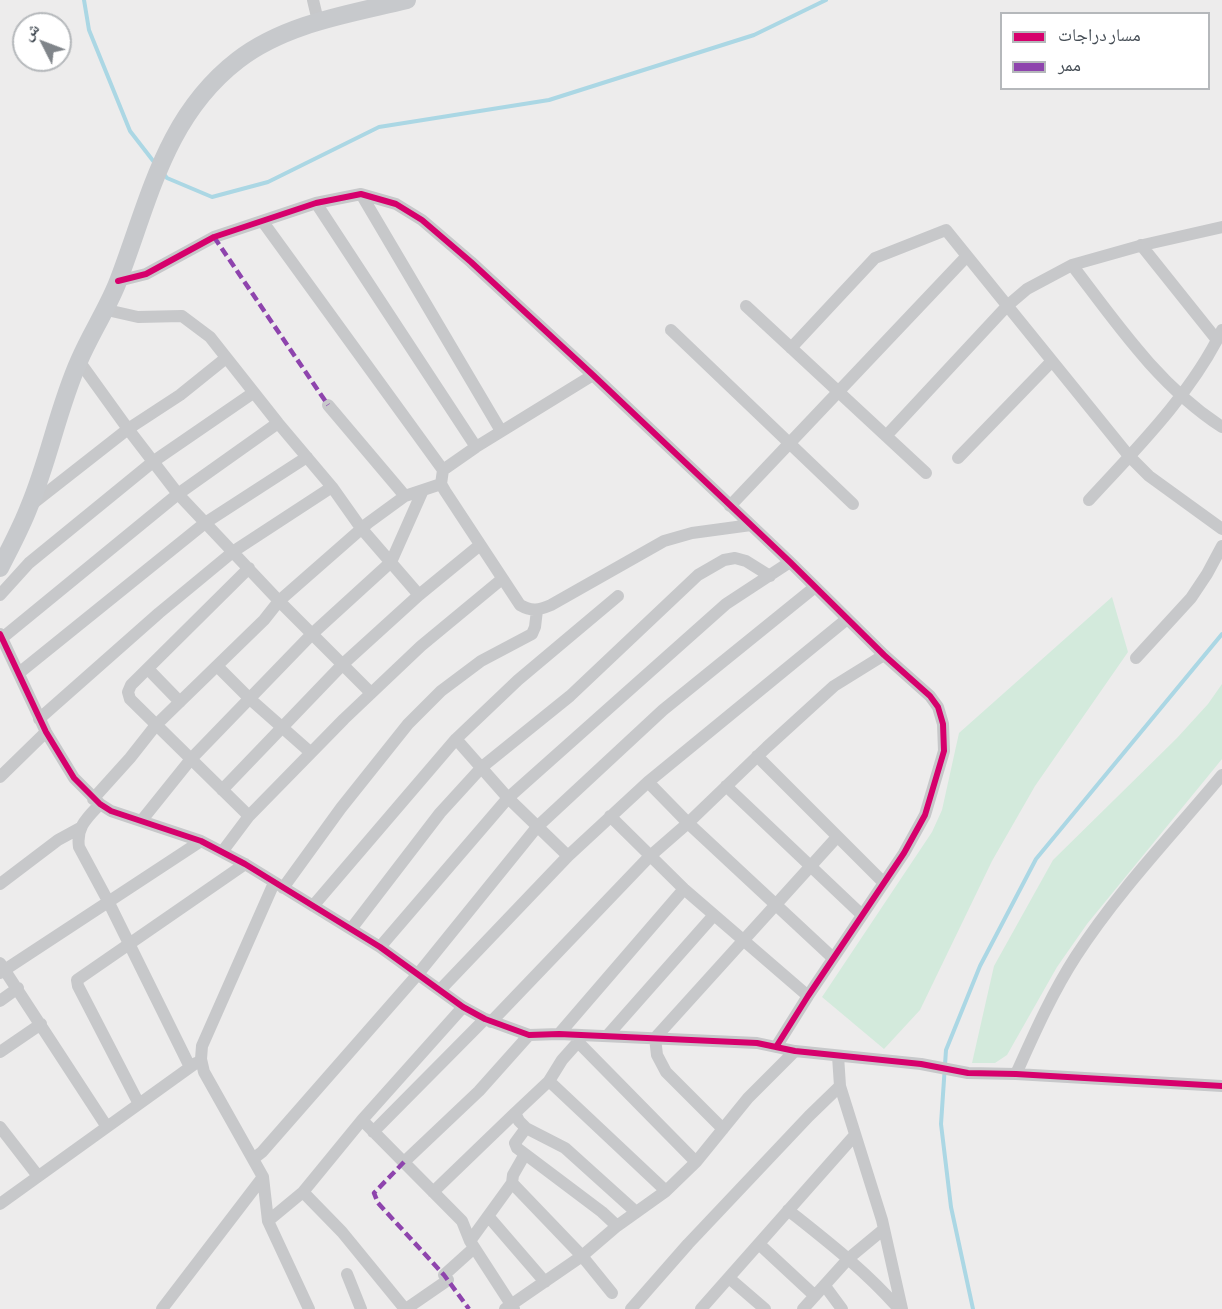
<!DOCTYPE html>
<html>
<head>
<meta charset="utf-8">
<style>
	body { margin:0 }
	#map { position:relative; width:1222px; height:1309px; overflow:hidden; background:#edecec; font-family:"Asap Condensed","Noto Naskh Arabic",sans-serif }
	canvas { display:block }
	.legend { position:absolute; left:1000px; top:12px; width:210px; height:78px; box-sizing:border-box; background:#fff; border:2px solid #b5b8bb; margin:0; padding:8px 10px; list-style:none; font-size:18px; color:#464e56 }
	.legend li { display:flex; align-items:center; gap:12px; height:30px }
	.legend b { width:30px; border:2px solid #b5b8bb }
	.north { position:absolute; left:12px; top:12px; width:60px; height:60px; box-sizing:border-box; background:#fff; border:2px solid #b5b8bb; border-radius:50%; rotate:312deg; font-size:16px; font-weight:700; line-height:24px; text-align:center; color:#464e56 }
	.north::after { content:''; display:block; margin:auto; width:21px; height:27px; background:#80858a; clip-path:polygon(50% 0,100% 100%,50% 72%,0 100%) }
</style>
</head>
<body>
<div id="map">
<canvas width="1222" height="1309"></canvas>
<ul class="legend">
<li><b style="height:8px;background:#d6006c"></b>مسار دراجات</li>
<li><b style="height:8px;background:#8e44ad"></b>ممر</li>
</ul>
<div class="north">ش</div>
</div>
<script>
const context = document.querySelector('canvas').getContext('2d');
context.lineJoin = 'round';
function fill(path, color) { context.fillStyle = color; context.fill(path, 'evenodd'); }
function trace(path, color, width, dash) { context.strokeStyle = color; context.lineWidth = width; context.lineCap = dash ? 'butt' : 'round'; context.setLineDash(dash || []); context.stroke(path); }
fill(new Path2D(`
	M1112,597l16,55 -93,134 -43,75 -72,149 -36,39 -62,-52 110,-165 10,-22 17,-77z
	M1222,684v75l-135,165 -30,43 -50,88 -12,8h-23l22,-97 59,-106 124,-122 31,-34z`), '#d3eadc');
trace(new Path2D(`
	M84,0l5,30 41,101 24,31
	M163,173l4,5 45,19 56,-15 111,-55 170,-27 205,-65 72,-35
	M973,1309l-22,-102 -10,-83 5,-74 34,-84 56,-107 186,-225`), '#abd7e4', 4);
trace(new Path2D(`
	M313,0l5,21
	M361,194l140,237
	M316,203l160,244
	M263,222l180,248
	M1141,245l76,95
	M1072,265c45,59 87,121 150,162
	M118,281l28,-7 68,-37 102,-34 45,-9 35,10 26,16 49,42 122,113 197,187 94,93 46,41 8,11 5,17 1,27 -19,64 -21,38 -96,143 -32,51
	M746,306l180,167
	M107,310l31,7 44,-1 28,21 68,86 54,64 29,41 58,67 -76,69 -121,126
	M671,330l182,174
	M791,348l84,-90 71,-28 183,226 20,20 73,53
	M79,361l49,68 50,65 101,107 92,92
	M593,375l-117,72 -33,23 -2,14 4,7 75,114c12,7 19,5 31,0l113,-64 28,-8 59,-8
	M328,405l77,91
	M886,436l121,-130 20,-17 45,-24 71,-20 79,-18
	M958,458l94,-97
	M1089,500c47,-51 103,-107 133,-170
	M31,505l97,-76 52,-34 46,-37
	M730,506l237,-250
	M0,595l29,-32 125,-102 99,-68
	M419,595l61,-50
	M0,634l46,98 28,46 26,26 11,7 90,30 44,23 135,83 83,60 22,12 44,16 30,-1 198,9 38,8 126,13 47,9 48,1 206,12
	M2,638l176,-144 100,-71
	M1136,658l55,-60 16,-24 15,-28
	M217,666l33,33 60,53
	M148,669l32,33
	M19,673l186,-150 102,-66
	M39,719l120,-106 75,-62 98,-64
	M757,756l127,127
	M0,777l46,-45
	M648,782l40,41 145,135
	M726,786l136,129
	M93,799l37,-41 26,-33 108,-105 15,-19 89,-78 37,-27 36,-12
	M100,804c-13,14 -24,23 -21,43l29,54 82,166
	M249,816l-119,-117 -2,-7 3,-7 118,-117
	M610,816l74,73 124,107
	M142,820l49,-61 121,-125 79,-72 32,-72
	M222,852l27,-36 95,-97 77,-73 81,-67
	M568,856l-60,-58 -52,-59 62,-59 100,-84
	M274,883l-72,163 -1,13 3,13 59,105 5,44 41,88
	M0,884l58,-44 22,-12
	M283,888l58,-80 67,-84 33,-33 40,-30 51,-27 3,-7 2,-17
	M313,906l143,-167
	M351,929l89,-116 42,-46 88,-71 128,-121 26,-15 11,-2 11,3 24,15
	M380,947l128,-149 218,-194 64,-42
	M0,963l107,164
	M0,973l201,-132
	M440,990l128,-134 80,-74 199,-163
	M0,1001l18,-13
	M491,1022l158,-165 39,-34 79,-76 67,-61 50,-31
	M559,1034l125,-145
	M575,1035l3,7 -16,18 -13,21 117,110 30,-29 52,-64 47,-47
	M607,1036l107,-121
	M578,1042l118,120
	M0,1052l41,-28
	M838,1056l2,30 42,134 20,89
	M1016,1074c18,-40 36,-81 60,-118 42,-65 97,-122 146,-181
	M549,1081l-34,32 4,8 7,7 39,20 71,64
	M139,1104l-61,-118 -1,-6 168,-116
	M362,1120l100,101 8,20 44,68
	M0,1127l38,49
	M723,1129l-57,-57 -9,-17 -2,-17 182,-201
	M373,1132l112,-113
	M525,1154l-8,-6 -2,-5 11,-15
	M253,1159l9,-7 156,-178 119,-147 126,-117 152,-123
	M404,1162l75,-71 50,-56
	M303,1192l39,40 63,77
	M433,1192l82,-79
	M0,1204l196,-141
	M788,1210c39,31 78,61 111,99
	M488,1216l57,66
	M268,1221l35,-29 59,-72 101,-113
	M470,1241l42,-58
	M759,1244l56,52
	M347,1274l14,35
	M444,1275l30,-27
	M729,1278l36,31
	M825,1286l17,23
	M612,1293l-30,-37 -70,-73 1,-8 12,-21 77,58 15,14
	M162,1309l101,-132
	M406,1309l42,-29
	M505,1309l77,-53 35,-30 49,-35
	M631,1309l57,-65 121,-128 31,-30
	M701,1309l154,-174
	M803,1309l46,-51 35,-29`), '#c7c8ca', 12);
trace(new Path2D(`
	M0,568c10,-20 21,-40 29,-61 20,-47 29,-99 50,-146 11,-26 27,-50 38,-77 32,-82 47,-167 121,-224 48,-37 112,-46 169,-60`), '#c7c9cc', 18);
trace(new Path2D(`
	M214,237l114,168
	M404,1162l-30,31 4,10 66,72 25,34`), '#8e44ad', 4.5, [9, 4.5]);
trace(new Path2D(`
	M118,281l28,-7 68,-37 102,-34 45,-9 35,10 26,16 49,42 122,113 197,187 94,93 46,41 8,11 5,17 1,27 -19,64 -21,38 -96,143 -32,51
	M0,634l46,98 28,46 26,26 11,7 90,30 44,23 135,83 83,60 22,12 44,16 30,-1 198,9 38,8 126,13 47,9 48,1 206,12`), '#d6006c', 6);
</script>
</body>
</html>
